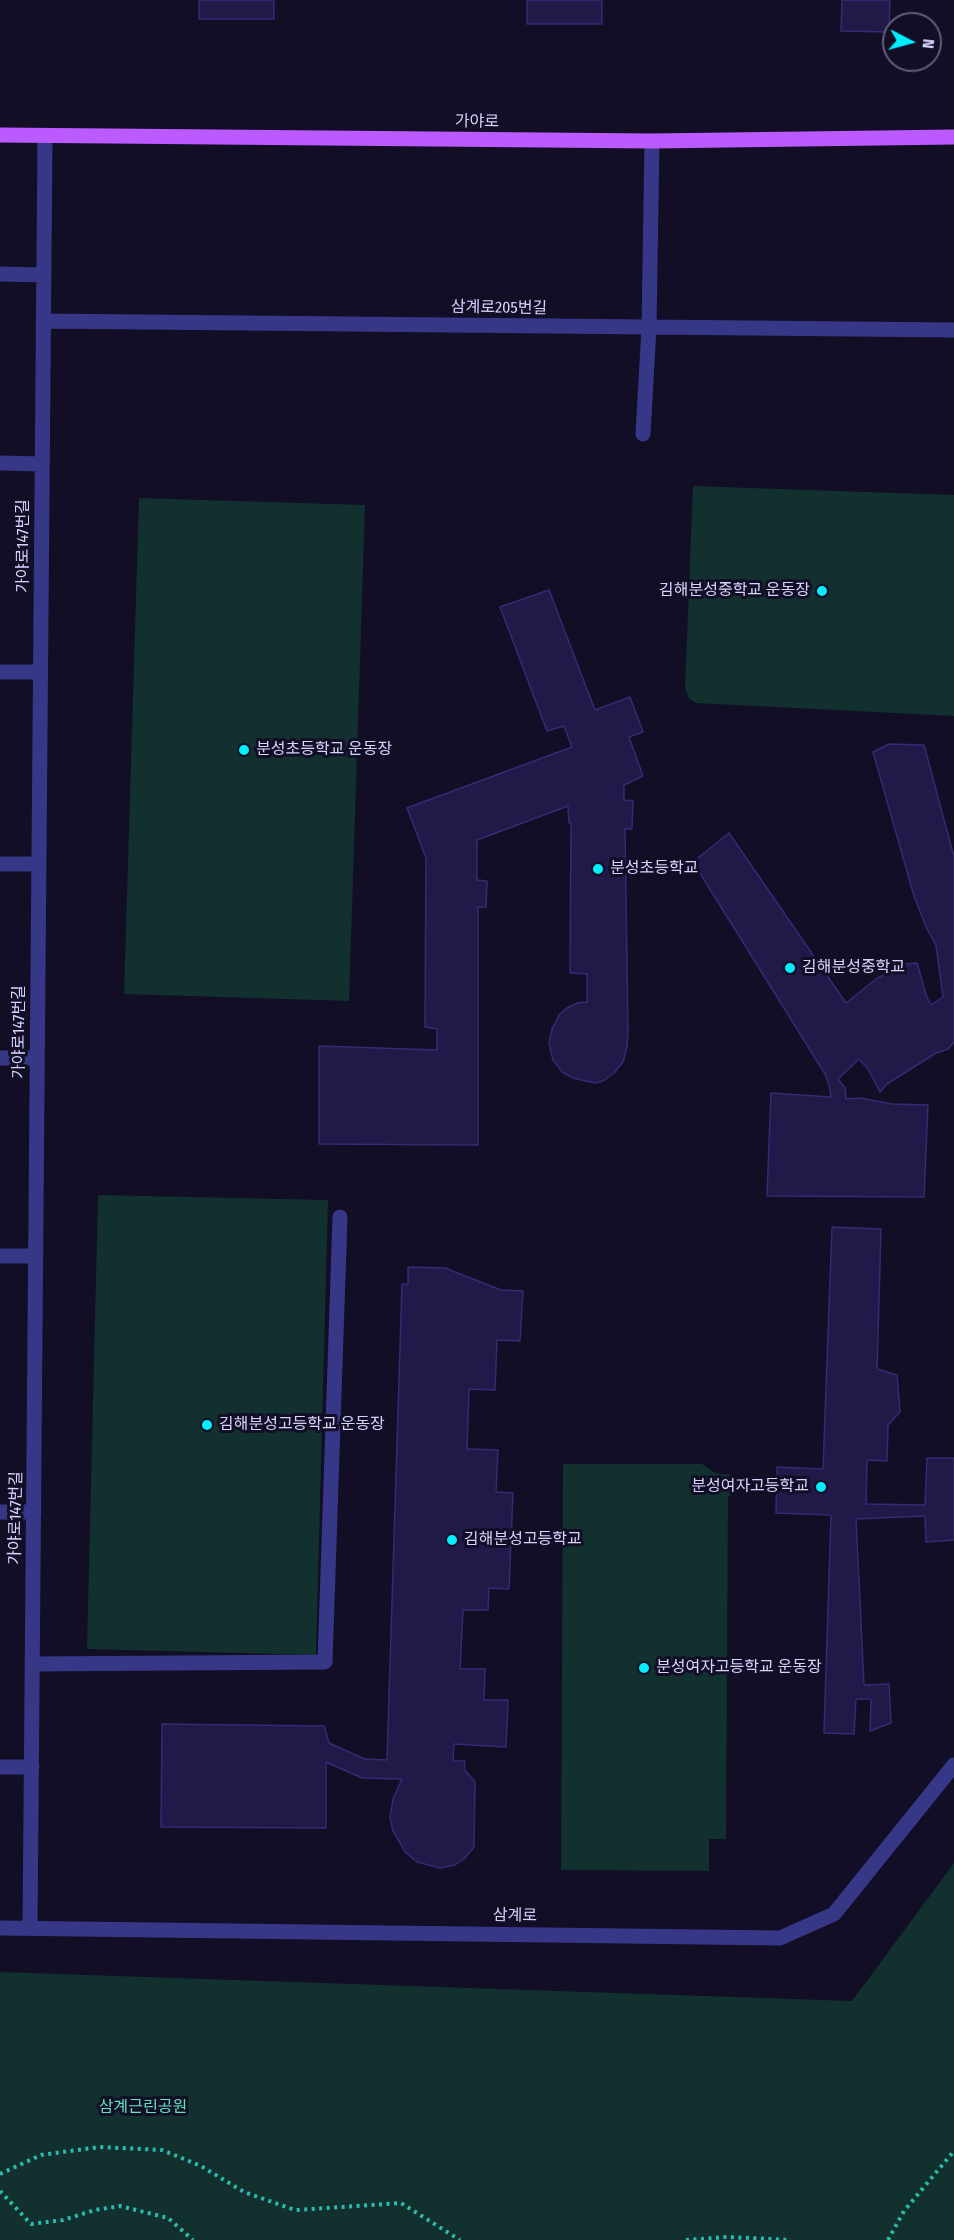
<!DOCTYPE html>
<html>
<head>
<meta charset="utf-8">
<style>
	body { margin:0 }
	#map { position:relative; width:954px; height:2240px; overflow:hidden; background:#110e26; font-family:"Fira Sans Condensed",sans-serif }
	canvas { display:block }
	.north { position:absolute; left:882px; top:12px; width:60px; height:60px; box-sizing:border-box; background:#110e26; border:2px solid #605d7d; border-radius:50%; rotate:96deg; font-size:16px; font-weight:700; line-height:24px; text-align:center; color:#d6d3ff }
	.north::after { content:''; display:block; margin:auto; width:21px; height:27px; background:#00effe; clip-path:polygon(50% 0,100% 100%,50% 72%,0 100%) }
</style>
</head>
<body>
<div id="map">
<canvas width="954" height="2240"></canvas>
<div class="north">N</div>
</div>
<script>
const context = document.querySelector('canvas').getContext('2d');
context.lineJoin = 'round';
function fill(path, color) { context.fillStyle = color; context.fill(path, 'evenodd'); }
function trace(path, color, width, dash) { context.strokeStyle = color; context.lineWidth = width; context.lineCap = dash ? 'butt' : 'round'; context.setLineDash(dash || []); context.stroke(path); }
function label(font, color, halo, rows, align = 'center') {
  context.font = font + ' "Fira Sans Condensed","Noto Sans KR",sans-serif'; context.lineWidth = 6; context.setLineDash([]); context.textBaseline = 'middle'; context.strokeStyle = halo; context.fillStyle = color; for (const [text, x, y, turn = 0] of rows) {
    context.save(); context.translate(x, y); context.rotate((+turn || 0) * Math.PI / 180); context.textAlign = isNaN(turn) ? turn : align; if (halo) context.strokeText(text, 0, 0); context.fillText(text, 0, 0); context.restore();
  }
}
fill(new Path2D(`
	M693,486l261,9v221l-258,-13 -7,-4 -4,-11z
	M139,498l226,7 -16,496 -225,-7z
	M98,1195l230,5 -12,455 -229,-6z
	M563,1464h139l13,9 18,2 8,15 -13,7 -2,342h-17v32l-148,-1z
	M954,1863v377h-954v-268l852,29z`), '#11302e');
const building = new Path2D(`
	M199,0h75v19h-75z
	M527,0h75v24h-75z
	M842,0h48l-1,32 -48,-1z
	M549,590l46,120 35,-13 13,35 -14,5 14,39 -19,9v15l9,1 -1,28h-7l3,203 -1,15 -4,15 -9,11 -11,8 -8,2 -22,-5 -11,-6 -9,-12 -4,-17 3,-14 7,-14 8,-7 10,-5 10,-1v-28l-17,-1 1,-150h-2l-1,-17 -91,34v40l10,1 -1,26h-8v238l-159,-1v-98l118,4v-21l-12,-2 1,-169 -19,-50 165,-61 -8,-21 -17,5 -47,-124z
	M889,744l35,1 30,112v185l-6,7 -12,4 -49,31 -7,8 -12,-23 -9,-10 -21,20 7,9 1,11 14,-1 32,6 36,1 -4,92 -157,-1 4,-103 60,4 -2,-12 -4,-11 -132,-212 36,-29 117,170 30,-24 28,-15 13,-1 9,32 5,10 12,-8 -7,-52 -9,-16 -13,-33 -41,-144z
	M832,1227l49,2 -4,140 20,6 3,37 -12,13 -1,36 -20,-1 -1,44 59,1 2,-47h27v82l-28,2 -1,-26 -69,3 8,166 25,-1 2,39 -21,8 1,-32h-15l-2,35 -30,-1 7,-218 -55,-2 1,-46 46,2z
	M408,1267l37,1 56,22 22,1 -3,50 -23,-1 -2,50 -26,-1 -2,60 31,1 -2,42 17,1 -4,96 -20,-1 -1,22h-25l-3,59h25l-1,31h24l-2,47 -52,-3 -1,17h12l-1,8 11,13 -1,65 -10,12 -9,6 -15,3 -23,-6 -11,-9 -13,-22 -3,-14 3,-18 9,-20 -40,-1 -36,-16v66l-165,-1 1,-103 162,2 5,17 36,16 22,1 15,-476h6z`);
fill(building, '#211948');
trace(building, '#362a75', 1.5);
trace(new Path2D(`
	M0,2174l41,-19 59,-8 62,3 39,16 43,26 51,18 106,-7 59,37
	M0,2191l31,33 32,-4 32,-10 25,-4 48,12 25,22
	M686,2240l42,-3 63,3
	M888,2240l16,-29 50,-60`), '#2abcae', 4, [3, 4.5]);
trace(new Path2D(`
	M0,274l44,1
	M43,321l911,9
	M643,434l6,-106 3,-187
	M0,463l42,1
	M0,672h41
	M0,864h39
	M0,1058h37
	M0,1256h36
	M0,1512h34
	M32,1664l293,-2 15,-445
	M0,1767h32
	M0,1928l780,10 54,-24 120,-149
	M30,1928l15,-1792`), '#373787', 15);
trace(new Path2D(`
	M0,135l652,6 302,-4`), '#bb5aff', 15);
for (const [x, y, r, color] of [
	[822,591,6,"#00effe"],
	[244,750,6,"#00effe"],
	[598,869,6,"#00effe"],
	[790,968,6,"#00effe"],
	[207,1425,6,"#00effe"],
	[821,1487,6,"#00effe"],
	[452,1540,6,"#00effe"],
	[644,1668,6,"#00effe"]
]) { const dot = new Path2D(); dot.arc(x, y, r, 0, 2 * Math.PI); context.fillStyle = color; context.fill(dot); trace(dot, '#110e26', 2); }
label('16px', '#d6d3ff', '#110e26', [
	["가야로",477,122,1],
	["삼계로205번길",499,308,1],
	["가야로147번길",24,546,-90],
	["가야로147번길",20,1032,-90],
	["가야로147번길",16,1518,-89],
	["삼계로",515,1916,1]
]);
label('16px', '#d6d3ff', '#110e26', [
	["김해분성중학교 운동장",810,591,"right"],
	["분성초등학교 운동장",256,750],
	["분성초등학교",610,869],
	["김해분성중학교",802,968],
	["김해분성고등학교 운동장",219,1425],
	["분성여자고등학교",809,1487,"right"],
	["김해분성고등학교",464,1540],
	["분성여자고등학교 운동장",656,1668]
], 'left');
label('16px', '#5ae5bc', '#110e26', [
	["삼계근린공원",143,2108]
]);
</script>
</body>
</html>
